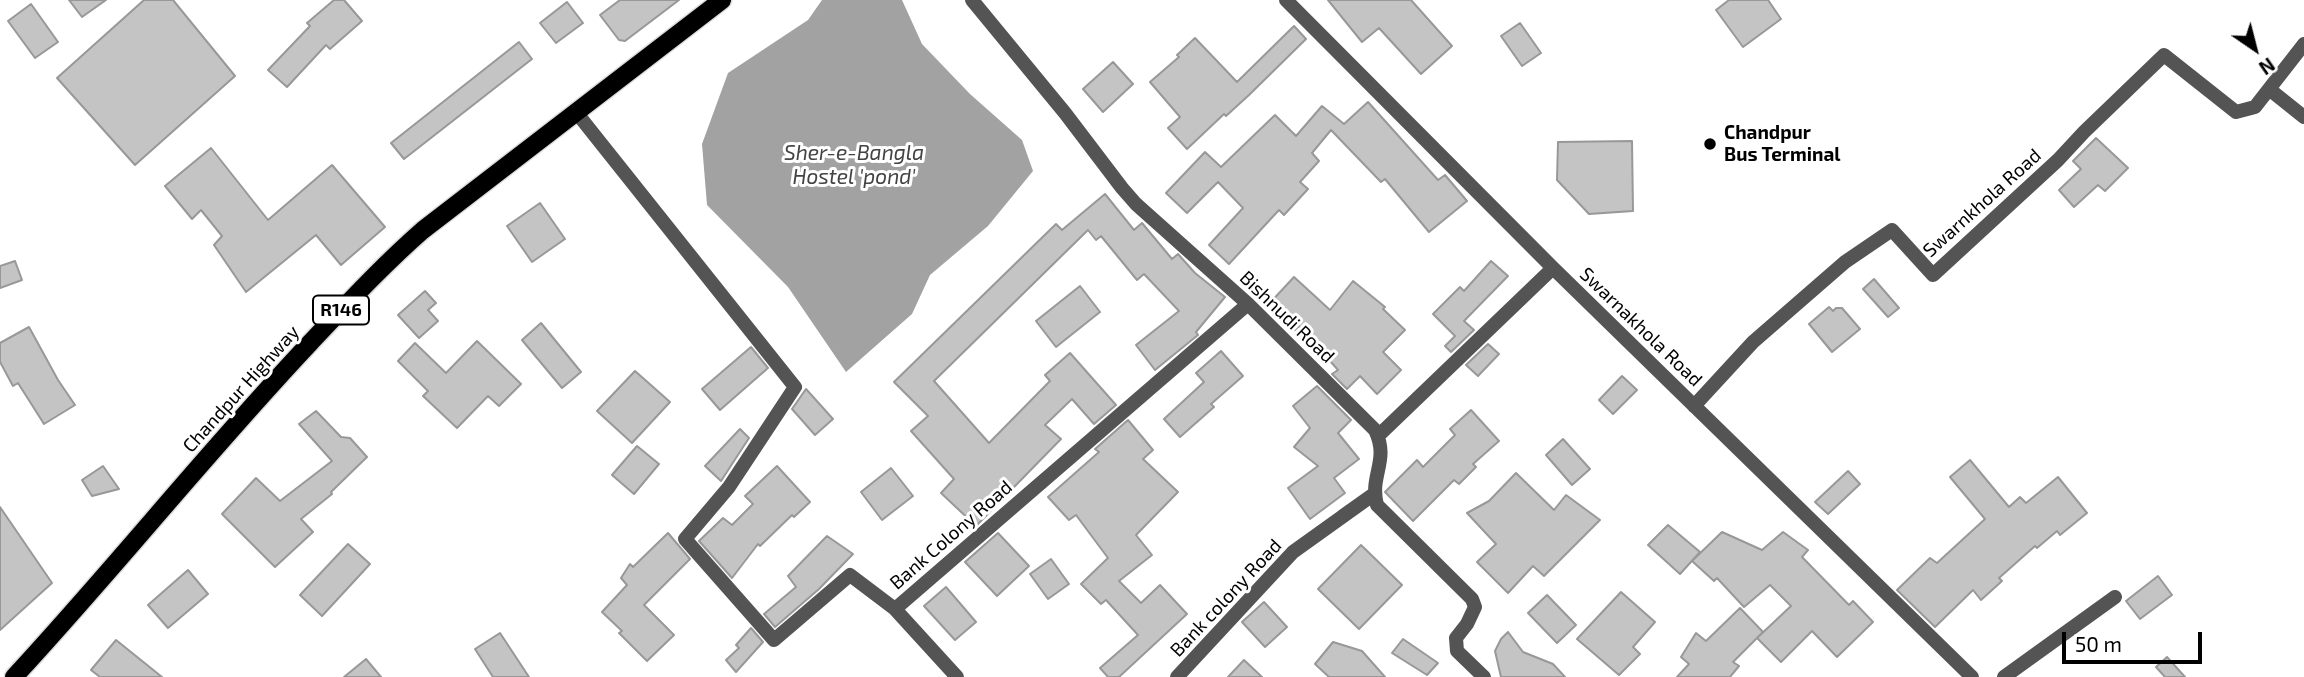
<!DOCTYPE html>
<html>
<head>
<meta charset="utf-8">
<style>
	body { margin:0 }
	#map { position:relative; width:2304px; height:677px; overflow:hidden; background:#fff; font-family:"Exo 2",sans-serif }
	canvas { display:block }
	.north { position:absolute; left:2220px; top:14px; width:70px; height:70px; -webkit-text-stroke:5px #fff; paint-order:stroke; rotate:145deg; font-size:19px; font-weight:700; line-height:28px; text-align:center; color:#000 }
	.north::after { content:''; display:block; margin:auto; width:24px; height:32px; background:#000; clip-path:polygon(50% 0,100% 100%,50% 72%,0 100%) }
	.scale { position:absolute; left:2062px; top:632px; width:140px; height:32px; box-sizing:border-box; border:4px solid #000; border-top:0; padding-left:9px; font-size:21px; line-height:24px; white-space:nowrap; color:#000; -webkit-text-stroke:5px #fff; paint-order:stroke }
</style>
</head>
<body>
<div id="map">
<canvas width="2304" height="677"></canvas>
<div class="north">N</div>
<div class="scale">50 m</div>
</div>
<script>
const context = document.querySelector('canvas').getContext('2d');
context.lineJoin = 'round';
function fill(path, color) { context.fillStyle = color; context.fill(path, 'evenodd'); }
function trace(path, color, width, dash) { context.strokeStyle = color; context.lineWidth = width; context.lineCap = dash ? 'butt' : 'round'; context.setLineDash(dash || []); context.stroke(path); }
function label(font, color, halo, rows, align = 'center') {
  context.font = font + ' "Exo 2",sans-serif'; context.lineWidth = 6; context.setLineDash([]); context.textBaseline = 'middle'; context.strokeStyle = halo; context.fillStyle = color; for (const [text, x, y, turn = 0] of rows) {
    context.save(); context.translate(x, y); context.rotate((+turn || 0) * Math.PI / 180); context.textAlign = isNaN(turn) ? turn : align; if (halo) context.strokeText(text, 0, 0); context.fillText(text, 0, 0); context.restore();
  }
}
fill(new Path2D(`
	M822,0h80l20,44 48,50 52,46 11,31 -45,55 -58,49 -18,39 -66,58 -58,-85 -81,-82 -5,-61 26,-71 80,-53z`), '#a2a2a2');
const building = new Path2D(`
	M69,0h37l-24,17z
	M144,0h29l62,76 -100,89 -78,-87z
	M334,0h10l18,21 -32,28 -4,-4 -39,42 -19,-17 42,-44 -3,-3z
	M620,0h59l-54,41 -6,-1 -19,-25z
	M1328,0h83l41,46 -31,28 -42,-46 -17,14z
	M1729,0h39l13,19 -38,28 -27,-37z
	M567,2l16,21 -27,20 -16,-20z
	M31,4l27,38 -23,16 -27,-37z
	M1520,23l21,30 -19,13 -21,-30z
	M1294,26l12,13 -57,56 -23,21 -2,-2 -37,35 -19,-21 12,-11 -30,-35 29,-25 -2,-2 18,-17 42,44z
	M519,42l13,17 -128,100 -13,-16z
	M1113,62l20,22 -30,28 -20,-23z
	M1368,102l70,78 7,-5 22,26 -38,31 -44,-53 -4,3 -50,-52 -19,23 7,8 -19,21 8,7 -24,26 -5,-5 -50,54 -20,-19 34,-37 -25,-26 -31,31 -21,-20 39,-41 16,15 54,-52 21,21 26,-30 22,18z
	M2096,138l32,30 -23,23 -7,-6 -24,22 -15,-17 22,-21 -8,-8z
	M1632,141l1,70 -44,3 -32,-34 1,-38z
	M211,148l57,72 64,-55 53,62 -44,38 -25,-30 -70,57 -32,-47 8,-9 -21,-26 -9,9 -27,-33z
	M1105,194l29,36 8,-7 30,36 6,-5 17,19 30,24 -29,35 2,3 -43,35 -19,-25 43,-34 -35,-37 -7,6 -36,-44 -5,4 -8,-10 -154,151 55,62 61,-62 -5,-6 25,-22 46,52 -22,19 -22,-25 -27,26 16,14 -85,87 -35,-33 13,-14 -43,-48 17,-15 -34,-34 162,-158 6,6z
	M540,203l25,36 -33,23 -25,-36z
	M15,261l7,19 -22,8v-22z
	M1491,261l17,15 -44,45 10,9 -23,22 -6,-6 10,-10 -22,-22 27,-27 4,4z
	M1294,277l36,33 23,-29 32,26 -2,2 22,21 -22,22 18,18 -24,24 -17,-18 -13,13 -15,-15 6,-4 -39,-44 -4,4 -27,-25z
	M1874,279l25,29 -11,9 -25,-28z
	M1080,286l20,26 -44,35 -20,-26z
	M425,291l11,12 -8,7 10,11 -19,17 -21,-23z
	M1829,307l4,4 3,-3h6l18,21 -28,23 -23,-28z
	M541,323l40,49 -19,16 -40,-48z
	M29,327l29,53 17,25 -31,19 -26,-41 -5,3 -13,-24v-19z
	M477,341l44,43 -22,22 -11,-10 -31,32 -34,-32 5,-5 -30,-30 17,-18 31,30z
	M1488,344l11,10 -21,22 -12,-11z
	M751,347l17,21 -48,42 -18,-21z
	M1221,351l22,25 -32,28 3,3 -34,30 -16,-18 40,-37 -8,-9z
	M635,371l35,31 -38,41 -35,-32z
	M1622,376l15,14 -24,24 -14,-14z
	M1317,386l34,34 -13,13 21,26 -25,19 11,15 -35,26 -22,-31 30,-22 -24,-19 16,-19 -17,-22z
	M806,389l27,30 -18,16 -23,-26z
	M1471,410l28,31 -26,23 3,3 -17,17 -5,-4 -41,41 -28,-29 32,-32 6,7 32,-32 -5,-6z
	M316,411l25,26 9,1 17,19 -36,35 1,2 -31,25 12,13 -38,35 -53,-53 34,-36 24,23 52,-40 -33,-37z
	M1128,420l25,30 -10,9 35,33 -42,43 16,20 -33,26 22,22 19,-18 27,29 -68,63h-11l-8,-9 38,-33 -32,-35 -5,4 -20,-20 27,-26 -32,-43 -7,5 -21,-23 51,-45 -4,-3z
	M740,429l9,9 -28,43 -16,-15z
	M1563,439l27,30 -18,16 -26,-30z
	M637,446l22,18 -25,30 -22,-19z
	M1970,460l39,47 11,-10 6,6 32,-26 29,36 -27,22 -3,-4 -20,17 -2,-2 -36,32 3,3 -21,19 -8,-10 -38,37 -38,-37 33,-32 7,5 48,-44 -35,-42z
	M103,466l16,23 -27,7 -10,-16z
	M777,466l33,36 -16,15 -2,-2 -32,31 -2,-2 -26,34 -33,-37 24,-23 9,7 21,-21 -8,-8z
	M891,468l22,28 -31,24 -21,-28z
	M1848,471l12,13 -32,30 -13,-12z
	M1516,473l38,37 12,-15 34,25 -56,56 -11,-10 -25,27 -31,-31 19,-18 -29,-31 22,-12z
	M0,507l52,76 -52,47z
	M1668,525l32,27 -20,22 -32,-29z
	M1722,532l40,18 21,-18 25,18 -6,7 47,48 4,-4 20,21 -36,35 -25,-26 -31,31 -24,-24 34,-32 -21,-21 -26,22 -27,-29 -3,3 -22,-20z
	M668,533l22,26 -46,46 30,30 -27,26 -28,-28 3,-2 -20,-19 25,-27 -6,-7 9,-14 3,3z
	M998,533l31,33 -32,30 -32,-34z
	M827,536l26,18 -34,35 -44,38 -11,-13 32,-27 -8,-11z
	M348,544l22,20 -48,52 -22,-21z
	M1361,545l41,40 -43,44 -41,-40z
	M1051,559l18,25 -21,15 -18,-25z
	M188,570l20,24 -40,34 -20,-23z
	M2158,576l14,19 -32,24 -14,-18z
	M946,587l30,35 -21,18 -31,-34z
	M1621,592l34,30 -22,25 7,7 -21,21 -42,-36z
	M1547,595l29,30 -19,18 -29,-30z
	M1264,602l23,25 -22,20 -23,-25z
	M1740,608l23,24 -30,30 6,4 -9,11h-53l12,-13 -8,-7 15,-24 10,8z
	M751,628l12,14 -27,30 -10,-12 13,-12 -3,-3z
	M1508,632l15,20 30,12 12,13h-64l-6,-26 6,-12z
	M500,633l29,44h-36l-18,-28z
	M1403,639l35,24 -11,12 -35,-22z
	M116,640l46,37h-62l-9,-7z
	M1333,642l29,9 23,26h-56l-14,-13z
	M2167,657l18,20h-20l-9,-10z
	M366,659l15,18h-37z
	M1244,660l18,17h-34z`);
fill(building, '#c4c4c4');
trace(building, '#989898', 2);
const primary = new Path2D(`
	M14,677c101,-109 194,-226 296,-334 37,-39 73,-78 113,-113l299,-230`);
trace(primary, '#dbdbdb', 21);
trace(new Path2D(`
	M972,0l93,113 57,75 14,16 112,100 127,126c15,31 -6,45 2,75l95,94 3,8 -8,17 -11,14 1,13 27,26
	M1286,0l267,268 419,409
	M2269,89l35,28
	M576,112l219,275 -66,100 -44,52 89,101 76,-65 45,34 353,-305
	M1694,406l59,-64 92,-80 47,-32 41,45 125,-115 26,-28 80,-77 72,57 19,-5 49,-63
	M1378,436l175,-168
	M894,608l63,69
	M1177,677l116,-125 81,-58 -31,22
	M2004,677l111,-80`), '#545454', 14);
trace(primary, '#000', 18);
for (const [x, y, r, color] of [
	[1710,144,7,"#000"]
]) { const dot = new Path2D(); dot.arc(x, y, r, 0, 2 * Math.PI); context.fillStyle = color; context.fill(dot); trace(dot, '#fff', 2.5); }
for (const [x, y, w] of [
	[341,310,56]
]) { const box = new Path2D(); box.roundRect(x - w / 2, y - 14.5, w, 29, 5); context.fillStyle = '#fff'; context.fill(box); trace(box, '#000', 2); }
label('bold 18px', '#000', null, [
	["R146",341,310]
]);
label('bold 19px', '#000', '#fff', [
	["Chandpur",1724,133],
	["Bus Terminal",1724,155]
], 'left');
label('19px', '#000', '#fff', [
	["Swarnkhola Road",1982,203,-42],
	["Bishnudi Road",1287,317,44],
	["Swarnakhola Road",1641,327,44],
	["Chandpur Highway",241,389,-48],
	["Bank Colony Road",951,535,-41],
	["Bank colony Road",1226,598,-47]
]);
label('italic 21px', '#434343', '#fff', [
	["Sher-e-Bangla",854,153],
	["Hostel 'pond'",854,177]
]);
</script>
</body>
</html>
